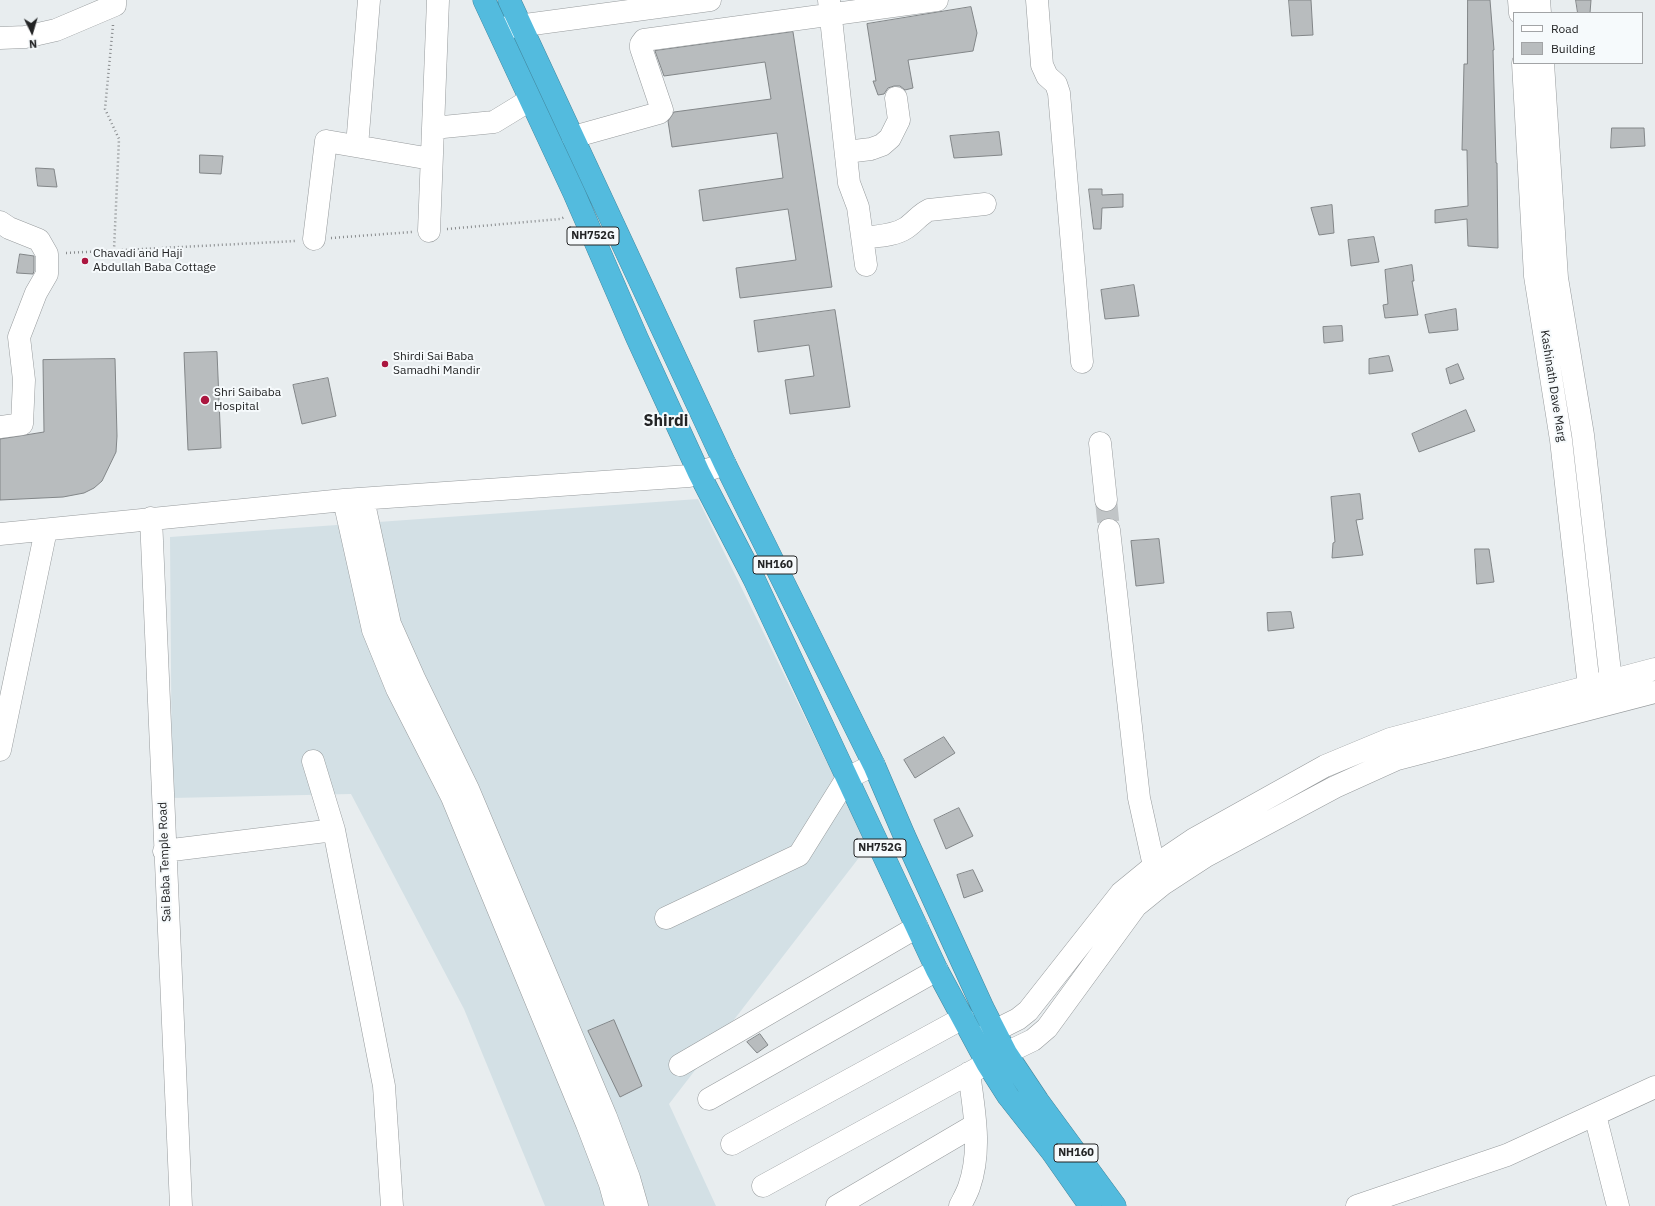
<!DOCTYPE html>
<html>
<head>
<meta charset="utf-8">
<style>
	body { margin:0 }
	#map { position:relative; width:1655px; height:1206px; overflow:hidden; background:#e8edef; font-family:"IBM Plex Sans",sans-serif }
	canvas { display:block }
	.legend { position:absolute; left:1513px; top:12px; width:130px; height:52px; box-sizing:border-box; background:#f6fafc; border:1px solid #a2a4a6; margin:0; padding:5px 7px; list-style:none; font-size:12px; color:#232425 }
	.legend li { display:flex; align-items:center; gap:8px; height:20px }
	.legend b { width:20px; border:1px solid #a2a4a6 }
	.north { position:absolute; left:12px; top:12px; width:40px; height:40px; -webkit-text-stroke:3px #f6fafc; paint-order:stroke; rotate:175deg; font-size:11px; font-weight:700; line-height:16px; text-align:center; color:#232425 }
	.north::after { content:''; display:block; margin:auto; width:14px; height:18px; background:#232425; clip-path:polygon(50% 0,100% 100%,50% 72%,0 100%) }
</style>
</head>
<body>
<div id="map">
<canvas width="1655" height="1206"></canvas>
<ul class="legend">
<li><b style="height:5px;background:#fff"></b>Road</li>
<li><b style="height:11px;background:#b8bcbe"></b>Building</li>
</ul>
<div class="north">N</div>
</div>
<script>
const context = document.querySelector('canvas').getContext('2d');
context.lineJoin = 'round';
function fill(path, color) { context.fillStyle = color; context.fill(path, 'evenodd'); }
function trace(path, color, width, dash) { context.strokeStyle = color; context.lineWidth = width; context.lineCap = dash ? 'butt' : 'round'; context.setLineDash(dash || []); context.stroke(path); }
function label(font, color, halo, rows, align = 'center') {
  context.font = font + ' "IBM Plex Sans",sans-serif'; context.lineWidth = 4; context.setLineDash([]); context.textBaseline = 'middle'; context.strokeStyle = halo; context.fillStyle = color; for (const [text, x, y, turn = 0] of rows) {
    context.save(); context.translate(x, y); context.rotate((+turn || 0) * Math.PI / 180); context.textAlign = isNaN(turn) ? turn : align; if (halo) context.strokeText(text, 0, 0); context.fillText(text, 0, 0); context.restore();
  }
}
fill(new Path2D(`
	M698,499l170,347 -199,258 47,102h-171l-81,-197 -113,-215 -179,4 -2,-261z`), '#d3e0e5');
const building = new Path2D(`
	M1289,0h22l2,35 -21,1z
	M1468,0h22l4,50h-1l3,113h1l1,85 -30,-2 -1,-27 -32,4v-13l33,-4 -1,-56h-5l2,-86h3z
	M1576,0h15l-1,13h-12z
	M971,7l6,26 -4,18 -65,9 5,28 -8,2 -5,-4h-6l-6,2 -4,6 -6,1 -5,-14h3l-9,-57z
	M793,32l39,255 -92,11 -4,-30 60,-8 -8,-51 -85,12 -4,-31 84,-12 -6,-45 -105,14 -4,-26 6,-9 97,-13 -6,-37 -101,14 -9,-25z
	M1612,128h32l1,18 -34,2z
	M999,132l3,23 -48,3 -4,-22z
	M200,155l23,1 -2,18 -21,-1z
	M36,168l18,1 3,18 -19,-1z
	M1089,189h13v6l21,-1v13l-21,1 -1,21h-7z
	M1332,205l2,28 -15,2 -8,-27z
	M1374,237l5,25 -28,4 -3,-26z
	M20,254l14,2v15l-1,3 -16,-1z
	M1412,265l2,16h-2l6,34 -33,3 -2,-13 5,-1 -3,-34z
	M1134,285l5,31 -34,3 -4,-29z
	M1456,309l2,21 -29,3 -4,-18z
	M835,310l15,97 -60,7 -5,-34 29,-4 -5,-31 -51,7 -4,-31z
	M1342,326l1,15 -19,2 -1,-16z
	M217,352l4,96 -33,2 -4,-97z
	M1389,356l4,15 -24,3v-15z
	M115,359l2,77 -1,16 -14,29 -8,7 -10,5 -21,4 -63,3v-61l44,-7 -1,-72z
	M1458,364l6,15 -14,5 -4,-15z
	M328,378l8,38 -34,8 -9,-39z
	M1466,410l9,21 -56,21 -7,-18z
	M1360,494l3,25 -7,1 7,35 -31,3 1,-15 2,-1 -4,-45z
	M1159,539l5,44 -28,3 -5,-45z
	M1475,549h14l5,33 -17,2z
	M1291,612l3,16 -26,3 -1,-18z
	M944,737l11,16 -40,25 -11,-18z
	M959,808l14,28 -27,13 -12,-29z
	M973,870l10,21 -19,7 -7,-23z
	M614,1020l28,66 -22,11 -32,-66z
	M760,1034l8,11 -11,8 -10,-11z`);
fill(building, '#b8bcbe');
trace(building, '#828688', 1);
trace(new Path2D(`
	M1106,500l3,30`), '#c1c5c7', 22, [22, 11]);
const minor = new Path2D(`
	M829,0l20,183 9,24 8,58
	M1037,0l5,65 5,11 9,8 3,9 23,269
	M1519,0l1,13
	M1539,0l1,13
	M503,28l207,-28
	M0,38l25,-1 31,-7 59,-25v-5
	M1523,63l12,213 26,164 28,247 5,13
	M1543,63l14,215 26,157 28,246 4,14
	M433,128l61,-6 36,-22
	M573,137l86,-24 3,-3 -21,-62v-4l3,-4 293,-40
	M357,146l12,-146
	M846,152l25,-3 11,-4 8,-7 9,-18 -3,-22
	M0,222l9,6 30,12 8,14v20l-11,19 -17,44 5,43 -2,44 -22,3
	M429,231l9,-231
	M863,238c14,-2 31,-2 43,-10 9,-6 14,-14 23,-18l56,-6
	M314,239l12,-98 105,18
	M1100,443l6,57
	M363,499l27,125 24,54 54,111 138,328 23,61 8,28
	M344,500l29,130 24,59 55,108 135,327 23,60 6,22
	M151,518l30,688
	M1109,530l30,268 15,68 6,12
	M0,534l344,-34 345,-24 36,-12
	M0,750l46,-220
	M313,761l21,69
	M164,851l170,-21 50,256 8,120
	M666,918l133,-63 48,-77 27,-13
	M978,1039l40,-20 10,-8 93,-118 33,-27 40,-27 131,-73 65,-27 265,-70
	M680,1065l237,-138
	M709,1099l228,-129
	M1595,1115l23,91
	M732,1144l231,-126
	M763,1186l243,-133 27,-13 14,-12 89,-122 27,-22 43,-28 129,-69 62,-28 258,-67
	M837,1206l138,-81
	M960,1206c3,-6 7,-13 9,-19 13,-37 5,-77 0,-114
	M1357,1206l150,-51 148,-68`);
const highway = new Path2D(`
	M484,0l90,193 63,145 62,135 55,106 183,391 50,93 21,33 44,56 38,54
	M509,0l216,464 149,301 30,70 79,173 23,45 32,48 77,105`);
trace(minor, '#979b9d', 23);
trace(highway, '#42869d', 23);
trace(new Path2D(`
	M113,25l-8,84 14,30 -5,111
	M447,229l113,-10 5,-2
	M331,238l81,-6
	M66,253l230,-12`), '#888b8d', 2.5, [1, 3]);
trace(minor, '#fff', 22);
trace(highway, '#53bbde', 22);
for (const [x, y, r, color] of [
	[85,261,4,"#ab163f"],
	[385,364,4,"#ab163f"],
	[205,400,5,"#ab163f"]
]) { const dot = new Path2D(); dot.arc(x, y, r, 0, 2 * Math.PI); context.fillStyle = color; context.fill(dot); trace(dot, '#f6fafc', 1.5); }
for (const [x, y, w] of [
	[593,236,52],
	[775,565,44],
	[880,848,52],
	[1076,1153,44]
]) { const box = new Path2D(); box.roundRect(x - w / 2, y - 9, w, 18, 3); context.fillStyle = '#f6fafc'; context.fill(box); trace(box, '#232425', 1); }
label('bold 11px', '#232425', null, [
	["NH752G",593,236],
	["NH160",775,565],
	["NH752G",880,848],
	["NH160",1076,1153]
]);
label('12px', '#232425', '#f6fafc', [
	["Chavadi and Haji",93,254],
	["Abdullah Baba Cottage",93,268],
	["Shirdi Sai Baba",393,357],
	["Samadhi Mandir",393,371],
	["Shri Saibaba",214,393],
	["Hospital",214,407]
], 'left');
label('12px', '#232425', '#f6fafc', [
	["Kashinath Dave Marg",1553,386,81],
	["Sai Baba Temple Road",165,862,-92]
]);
label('bold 16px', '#232425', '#f6fafc', [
	["Shirdi",666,421]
]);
</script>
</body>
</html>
